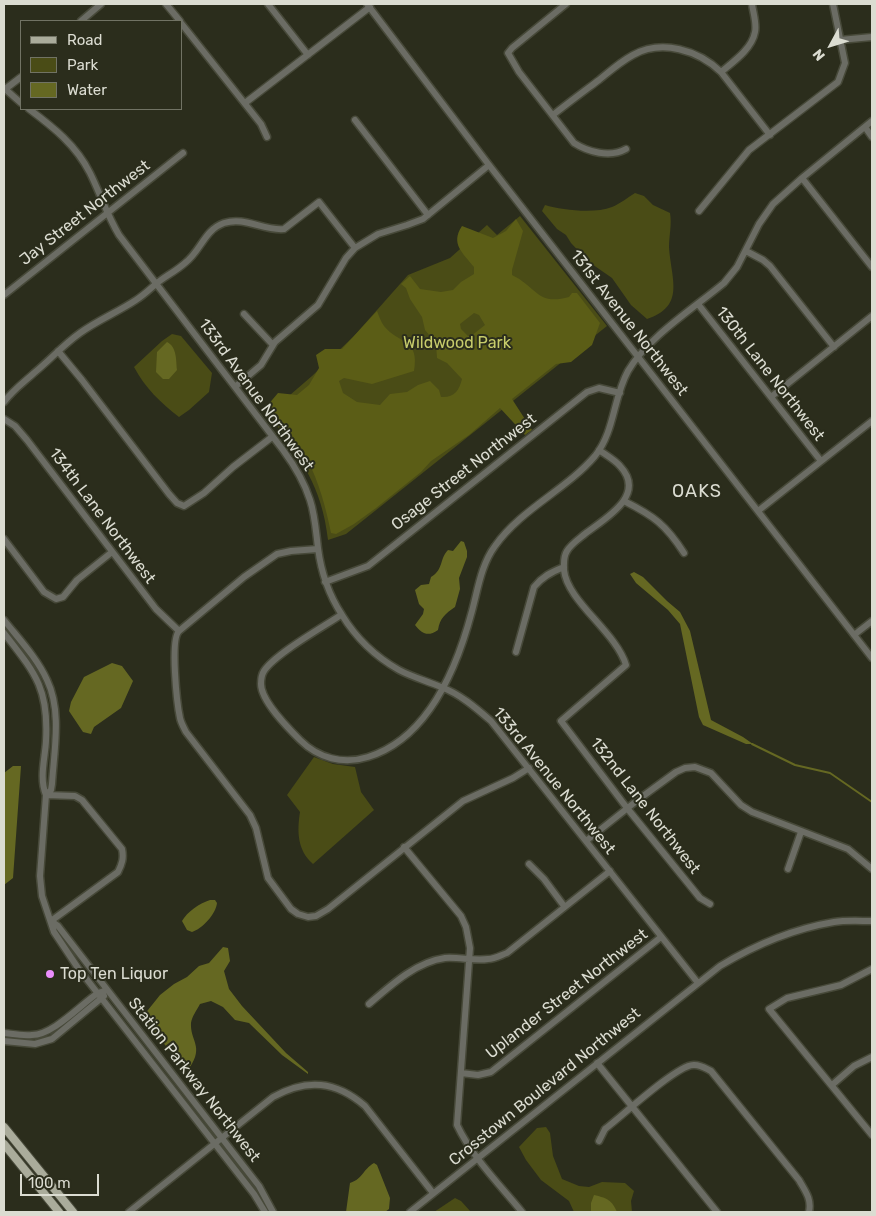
<!DOCTYPE html>
<html>
<head>
<meta charset="utf-8">
<style>
	body { margin:0 }
	#map { position:relative; width:876px; height:1216px; overflow:hidden; background:#2b2d1c; font-family:Rubik,sans-serif }
	canvas { display:block }
	.frame { position:absolute; inset:0; border:5px solid #dbdcd1; pointer-events:none }
	.legend { position:absolute; left:20px; top:20px; width:162px; height:90px; box-sizing:border-box; background:#2b2d1c; border:1px solid #717364; margin:0; padding:6px 9px; list-style:none; font-size:15px; color:#dbdcd1 }
	.legend li { display:flex; align-items:center; gap:10px; height:25px }
	.legend b { width:25px; border:1px solid #717364 }
	.north { position:absolute; left:806px; top:20px; width:50px; height:50px; -webkit-text-stroke:4px #2b2d1c; paint-order:stroke; rotate:231deg; font-size:14px; font-weight:700; line-height:20px; text-align:center; color:#dbdcd1 }
	.north::after { content:''; display:block; margin:auto; width:18px; height:22px; background:#dbdcd1; clip-path:polygon(50% 0,100% 100%,50% 72%,0 100%) }
	.scale { position:absolute; left:20px; top:1174px; width:79px; height:22px; box-sizing:border-box; border:2px solid #dbdcd1; border-top:0; padding-left:6px; font-size:15px; line-height:18px; white-space:nowrap; color:#dbdcd1; -webkit-text-stroke:4px #2b2d1c; paint-order:stroke }
</style>
</head>
<body>
<div id="map">
<canvas width="876" height="1216"></canvas>
<div class="frame"></div>
<ul class="legend">
<li><b style="height:6px;background:#aaac9b"></b>Road</li>
<li><b style="height:14px;background:#4a4c16"></b>Park</li>
<li><b style="height:14px;background:#656822"></b>Water</li>
</ul>
<div class="north">N</div>
<div class="scale">100 m</div>
</div>
<script>
const context = document.querySelector('canvas').getContext('2d');
context.lineJoin = 'round';
function fill(path, color) { context.fillStyle = color; context.fill(path, 'evenodd'); }
function trace(path, color, width, dash) { context.strokeStyle = color; context.lineWidth = width; context.lineCap = dash ? 'butt' : 'round'; context.setLineDash(dash || []); context.stroke(path); }
function label(font, color, halo, rows, align = 'center') {
  context.font = font + ' Rubik,sans-serif'; context.lineWidth = 4; context.setLineDash([]); context.textBaseline = 'middle'; context.strokeStyle = halo; context.fillStyle = color; for (const [text, x, y, turn = 0] of rows) {
    context.save(); context.translate(x, y); context.rotate((+turn || 0) * Math.PI / 180); context.textAlign = isNaN(turn) ? turn : align; if (halo) context.strokeText(text, 0, 0); context.fillText(text, 0, 0); context.restore();
  }
}
fill(new Path2D(`
	M635,193l9,3 9,9 17,8c2,11 -1,23 -1,34 2,32 17,59 -22,72l-16,-14 -19,-27 -23,-16 -18,-19 -5,-8 -9,-6 -15,-18 3,-6c17,5 49,9 67,2 8,-3 16,-10 23,-14z
	M520,216l87,110 -261,208 -18,6c-6,-54 -28,-83 -60,-126l44,-38 42,-40 54,-61 42,-17 37,-33 10,10z
	M172,334l9,2 31,37 -3,19 -20,18 -10,7c-18,-14 -34,-29 -45,-50l28,-26z
	M314,757l19,7 22,3 6,25 13,18 -61,54c-16,-14 -16,-33 -13,-52l-13,-17z
	M546,1127l4,6 3,23 9,23 17,7 10,1 13,-5 23,1 9,8 -3,10 1,11h-58l-5,-11 -28,-21 -15,-20 -7,-13 18,-19z
	M455,1198l6,3 10,11h-37z`), '#4a4c16');
fill(new Path2D(`
	M516,219l7,12 -11,39v5c25,12 25,31 57,22l3,-4h5l23,30 -8,22 -21,17 -15,2 -44,35 20,31 -7,5 -25,-27 -31,27 -38,26 -10,11 -45,36 -22,16 -18,10 -5,-1c-5,-25 -12,-51 -24,-74 -10,-19 -27,-36 -40,-53l11,-13 19,2 12,-10 10,-17 -3,-13 9,-6h17l35,-38c2,5 4,11 7,15 14,18 36,12 30,45l-42,13 -28,-6 -5,3 4,12 14,9 23,3 10,-11 17,-2 11,-7 12,-4 9,9 2,7c13,1 18,-6 21,-18l-15,-16 -10,-5 -1,-15 -11,-13 -3,-13 -12,-18 -4,-11 -5,-4 9,-8 10,13 21,3 12,-2 8,-8 13,-8v-7c-11,-14 -24,-23 -12,-41l31,12 13,-7zM474,313l5,2 6,10 -14,11h-3l-7,-7 -1,-5z`), '#5b5d16');
fill(new Path2D(`
	M167,342c10,5 9,18 10,28l-8,9h-6l-7,-7 1,-20z
	M461,541l3,1 3,9v6l-8,21 1,11 -5,18c-10,7 -15,11 -17,23 -10,7 -16,4 -23,-5l8,-11 1,-5 -5,-5 -4,-14 6,-5 8,-1 2,-7c13,-8 8,-18 17,-27l5,1z
	M634,572l9,5 24,24 13,11 10,19 21,89 32,17 10,7h-7l-43,-19 -4,-8 -19,-93 -12,-14 -32,-27 -6,-9z
	M112,663l10,3 11,15 -12,27 -27,19 -3,7 -8,-2 -14,-21 2,-9 13,-25z
	M13,766h8l-8,112 -9,7v-112z
	M210,900h5l2,3c-1,11 -15,26 -25,29l-5,-2 -5,-9c5,-9 18,-18 28,-21z
	M223,947l5,1 2,13 -6,10 5,18 13,17 44,47 22,19v2l-26,-19 -33,-32 -14,-3 -12,-13 -12,-6 -11,3c-3,6 -8,12 -9,19 -1,18 13,23 -1,44l-2,1 -10,-7 -34,-42v-4l16,-20 14,-11 13,-7 12,-11 10,-3z
	M374,1163l3,2 13,33 -1,11 -4,3h-39l4,-29c14,-5 12,-13 24,-20z
	M594,1195c13,3 18,5 23,17h-26v-9z`), '#656822');
trace(new Path2D(`
	M752,744l43,21 35,8 42,29`), '#656822', 2);
const minor = new Path2D(`
	M166,4l14,17
	M268,4l40,51
	M367,4l122,161 383,493
	M566,4l-54,44 -4,5 11,19 55,71c14,9 36,15 52,6
	M81,21l20,-17
	M181,23l80,101 6,13
	M840,40l32,-3
	M721,72c12,-10 31,-23 34,-40 2,-8 -2,-20 -3,-28
	M4,88l17,15
	M4,90l17,-13
	M245,103l125,-96
	M29,109c24,18 47,36 61,64 10,20 17,42 29,62l164,215c11,15 21,31 27,50 5,15 6,32 8,48 3,24 11,47 24,67 14,23 34,42 57,55 13,7 28,11 42,17 19,7 35,21 50,34l207,262
	M553,115c15,-12 30,-23 46,-35 11,-9 21,-18 34,-25 29,-16 65,-5 88,17l49,63
	M355,120l73,95
	M865,127l7,10
	M802,178l70,89
	M699,211l50,-61 89,-68 7,-19 -12,-59
	M746,251l17,9 7,6 64,81
	M4,295l179,-142
	M698,304l123,157
	M244,314l29,31
	M58,351l24,29 87,114 8,9 7,3 20,-13 29,-26 39,-30
	M235,387l26,-22 14,-23 43,-37 28,-47 9,-10 23,-14 29,-9 16,-6 66,-54
	M771,397l101,-81
	M4,402c9,-12 19,-19 30,-29 16,-13 29,-28 46,-40 18,-13 38,-21 56,-33 8,-5 14,-11 21,-17 9,-7 19,-12 28,-20 16,-12 19,-33 39,-40 21,-7 39,8 60,6l35,-27 36,46
	M4,419l11,7 12,14 129,169 23,22
	M599,450c7,5 16,10 21,16 27,29 -14,52 -34,67 -7,6 -15,11 -19,18 -4,6 -3,13 -3,19 3,31 52,62 62,95l-65,56 66,87 73,90 10,6
	M624,501c30,15 42,24 60,52
	M758,511l114,-90
	M4,539l40,53 12,7 7,-2 14,-17 35,-28
	M318,549l-27,2 -14,3 -33,23 -65,54c-9,9 -2,73 1,87 1,5 4,10 6,14l64,83 6,13 12,50 23,31 7,5 10,3 8,-1 12,-7 135,-108 50,-23 16,-10
	M325,582l43,-16 219,-174 12,-4 21,5
	M341,615c-18,12 -66,39 -77,56 -2,3 -3,9 -3,13 0,17 27,44 39,56 18,18 43,25 68,17 61,-19 89,-89 104,-146 6,-22 9,-46 23,-65 26,-37 71,-56 100,-90 20,-25 18,-58 33,-85 19,-33 66,-63 96,-88l13,-16 22,-43 14,-20 29,-26 70,-57
	M4,620c15,19 33,38 43,60 15,31 7,71 5,104l-1,6 -5,5
	M4,633c31,40 45,55 42,108 -1,18 -7,37 0,54l-6,81 2,20 12,36 24,36 176,226 11,18
	M854,635l18,-14
	M516,652l18,-65c8,-10 17,-15 30,-20
	M46,795l29,1 7,4 40,49c2,9 0,15 -4,23l-67,49
	M586,841l53,-42 37,-27 9,-4 10,-1 16,6 30,32 11,7 96,37 24,20
	M404,847l57,69 5,11 4,21 -13,177c15,32 43,60 65,87
	M529,864l15,15 20,27
	M788,869l13,-37
	M51,921l7,5 180,233 21,27 14,26
	M872,969l-31,16 -54,13 -18,11 103,126
	M369,1004c22,-19 47,-42 76,-46 15,-1 29,3 43,1 7,0 13,-4 19,-6l103,-82
	M4,1033c9,1 18,3 28,2 21,0 48,-30 66,-42l9,-3
	M4,1041l31,3 17,-5 52,-43
	M597,1063l120,149
	M461,1073l17,2 13,-3 170,-135
	M832,1085l22,-19 18,-9
	M599,1141l6,-12c17,-13 71,-63 88,-64 7,-1 12,3 18,6l88,109c6,11 13,19 10,32
	M129,1212l144,-115c34,-19 63,-16 92,9l68,87
	M410,1212l310,-246c35,-21 72,-37 114,-44 12,-2 26,-1 38,-1`);
const major = new Path2D(`
	M4,1127l69,85
	M4,1144l55,68`);
trace(minor, '#474939', 9);
trace(major, '#474939', 10);
trace(minor, '#6b6c64', 6);
trace(major, '#aaac9b', 8);
for (const [x, y, r, color] of [
	[50,974,5,"#eb8dfc"]
]) { const dot = new Path2D(); dot.arc(x, y, r, 0, 2 * Math.PI); context.fillStyle = color; context.fill(dot); trace(dot, '#2b2d1c', 2); }
label('16px', '#dbdcd1', '#2b2d1c', [
	["Jay Street Northwest",85,213,-38],
	["131st Avenue Northwest",629,323,52],
	["130th Lane Northwest",770,374,52],
	["133rd Avenue Northwest",256,395,54],
	["Osage Street Northwest",464,472,-38],
	["134th Lane Northwest",102,516,53],
	["133rd Avenue Northwest",554,781,51],
	["132nd Lane Northwest",645,806,52],
	["Uplander Street Northwest",567,994,-38],
	["Station Parkway Northwest",194,1080,52],
	["Crosstown Boulevard Northwest",545,1087,-39]
]);
label('16px', '#c7cc6b', '#2b2d1c', [
	["Wildwood Park",457,343]
]);
label('16px', '#dbdcd1', '#2b2d1c', [
	["Top Ten Liquor",60,974]
], 'left');
context.letterSpacing = '1px';
label('18px', '#dbdcd1', '#2b2d1c', [
	["OAKS",697,492]
]);
context.letterSpacing = '0px';
</script>
</body>
</html>
